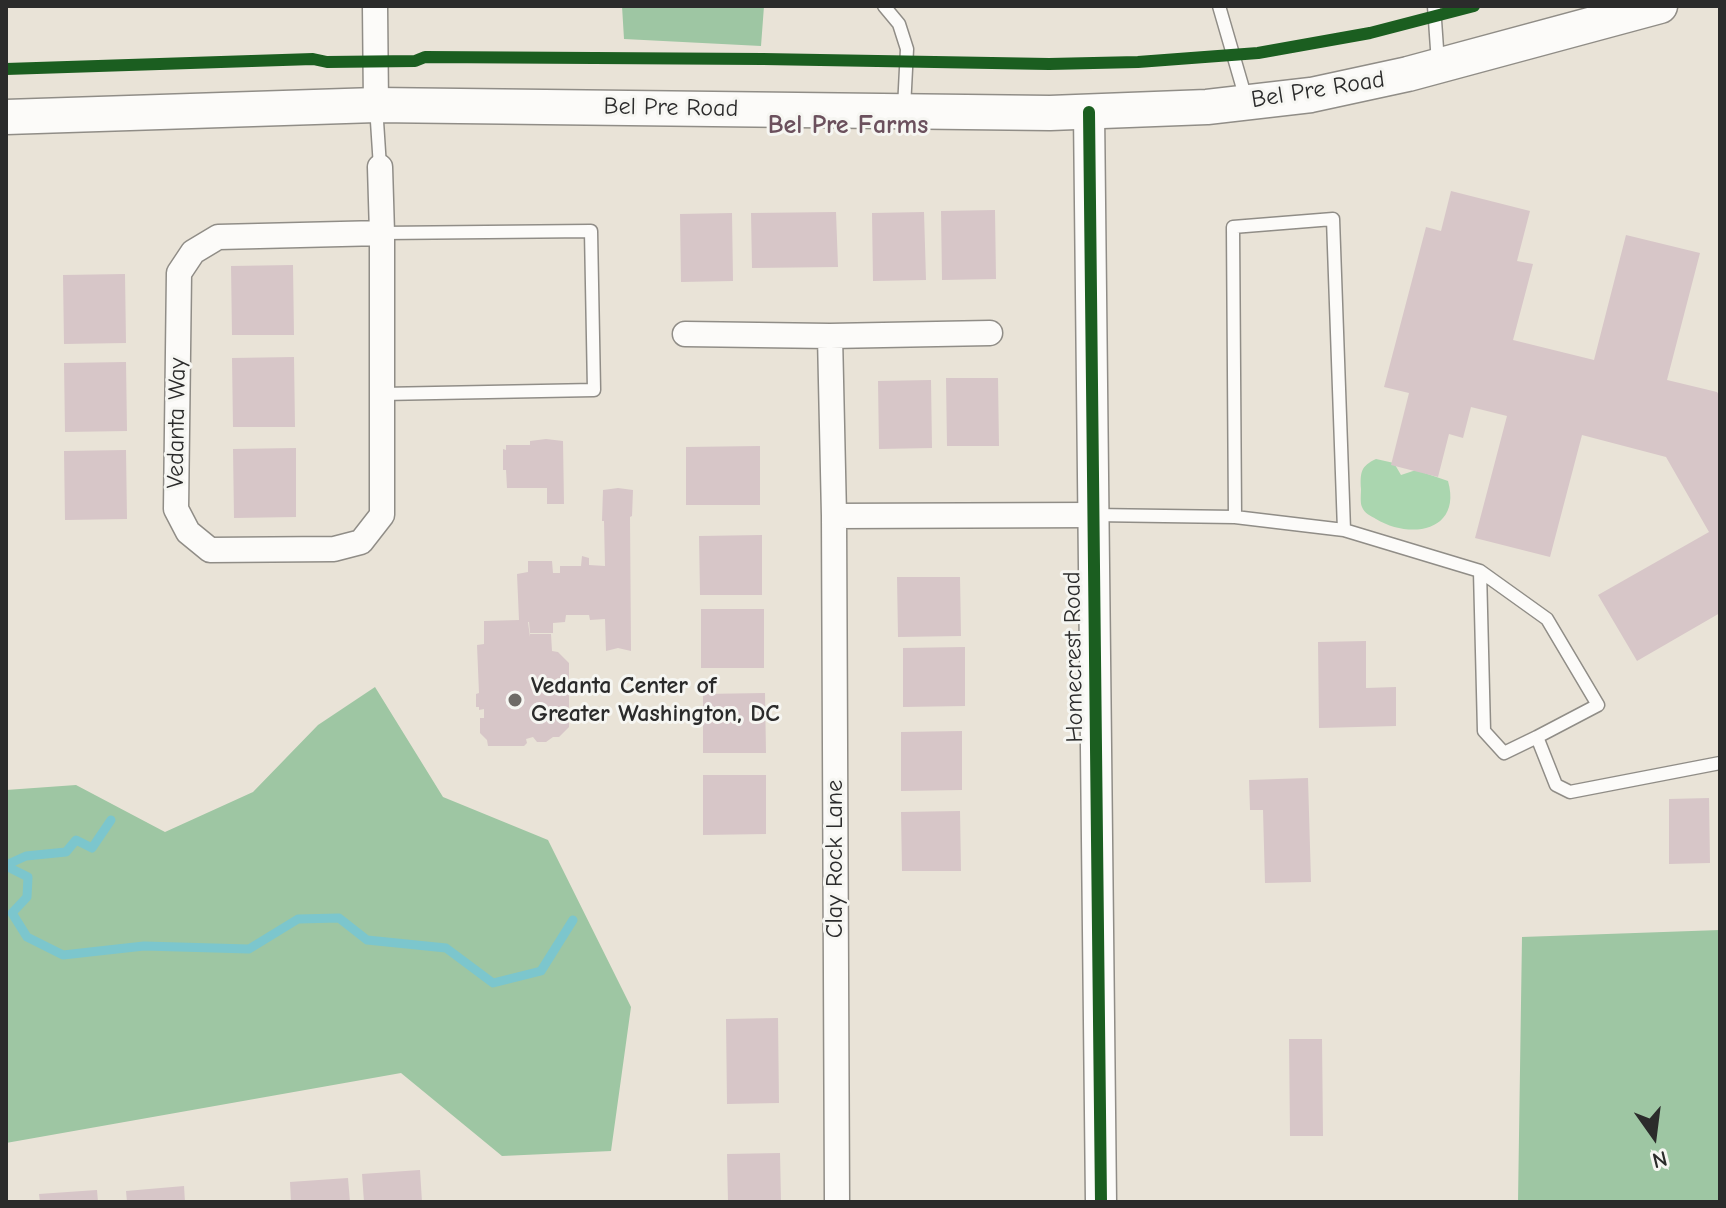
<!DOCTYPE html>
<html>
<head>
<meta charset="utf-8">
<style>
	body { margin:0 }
	#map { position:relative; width:1726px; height:1208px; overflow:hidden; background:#e9e3d7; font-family:"Comic Neue",sans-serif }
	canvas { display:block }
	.frame { position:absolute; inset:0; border:8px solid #2b2b2b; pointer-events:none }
	.north { position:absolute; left:1614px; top:1096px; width:80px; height:80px; -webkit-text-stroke:6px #f6f6f2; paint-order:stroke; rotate:166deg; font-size:22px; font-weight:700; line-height:32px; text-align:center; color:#2b2b2b }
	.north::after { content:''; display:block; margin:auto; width:28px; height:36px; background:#2b2b2b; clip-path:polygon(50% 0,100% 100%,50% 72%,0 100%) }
</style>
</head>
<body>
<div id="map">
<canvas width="1726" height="1208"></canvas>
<div class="frame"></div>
<div class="north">N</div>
</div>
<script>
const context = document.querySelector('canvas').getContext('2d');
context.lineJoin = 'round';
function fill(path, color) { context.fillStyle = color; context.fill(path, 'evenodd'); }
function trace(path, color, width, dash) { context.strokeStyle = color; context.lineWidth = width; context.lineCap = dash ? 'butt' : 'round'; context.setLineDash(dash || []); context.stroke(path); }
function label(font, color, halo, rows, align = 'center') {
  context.font = font + ' "Comic Neue",sans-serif'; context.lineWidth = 6; context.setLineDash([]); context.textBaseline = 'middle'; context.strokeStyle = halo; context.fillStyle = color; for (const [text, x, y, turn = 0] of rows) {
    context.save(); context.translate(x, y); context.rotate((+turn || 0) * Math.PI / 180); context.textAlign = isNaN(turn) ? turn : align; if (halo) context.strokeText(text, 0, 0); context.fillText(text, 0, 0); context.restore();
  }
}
fill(new Path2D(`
	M1376,459l18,4 7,12 15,-5 32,11c14,50 -37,59 -72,38 -5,-3 -12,-6 -14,-12 -2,-4 -1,-13 -1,-18 -1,-17 0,-23 15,-30z`), '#aad6af');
fill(new Path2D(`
	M622,6h142l-3,40 -137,-7z
	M375,687l68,110 105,43 83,167 -20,144 -109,5 -101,-83 -395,70v-353l70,-5 89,47 88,-40 65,-67z
	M1720,930v272h-202l4,-265z`), '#9ec6a3');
trace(new Path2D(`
	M6,865l20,-9 40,-4 10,-12 16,8 19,-28
	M6,866l22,11 -1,20 -15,16 15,24 36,18 81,-9 105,3 49,-30 41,-1 28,22 79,8 47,35 48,-12 32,-51`), '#7cc6cd', 9);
fill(new Path2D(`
	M1451,191l79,20 -13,50 16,3 -20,76 81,20 32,-125 74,18 -33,127 50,12 3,5v216l-83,48 -39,-66 111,-63 -43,-75 -84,-22 -32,122 -75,-19 32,-122 -36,-9 -8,31 -14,-4 -11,43 -47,-12 18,-72 -25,-6 42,-160 15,4z
	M995,210l1,69 -54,1 -1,-69z
	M836,212l2,55 -86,1 -1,-55z
	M924,212l2,68 -53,1 -1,-68z
	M732,213l1,68 -52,1 -1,-68z
	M293,265l1,70h-62l-1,-69z
	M125,274l1,69 -62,1 -1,-69z
	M294,357l1,70h-62l-1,-69z
	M126,362l1,69 -62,1 -1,-69z
	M946,378h52l1,68h-52z
	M931,380l1,68 -53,1 -1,-68z
	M546,439l17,2 1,63h-17v-16h-40l-1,-18h-3v-21l3,1v-5h24v-4z
	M760,446v59h-74v-58z
	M296,448v69l-62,1 -1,-69z
	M126,450l1,69 -62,1 -1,-69z
	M618,488l15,2 -1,26 -2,1 1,134 -13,-3 -12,3 -1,-32 -15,1 -1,-5h-23l-1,7 -12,1v10h-23l-1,-11h-1l2,15v-3h21l1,17 6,1 11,11v64l-10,10h-6l-7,5h-9l-4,-5 -7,2 1,4 -3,3h-36l-1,-6 -7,-7v-15h4v-9l-5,1v-3h-3v-13l3,-1 -2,-48 7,-1v-23l35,-1 -2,-46 11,-2v-11h24l1,12h7v-7h21l1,-10 7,2v7l16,1 -1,-45h-2l1,-31z
	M762,535v60h-62l-1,-59z
	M897,577h63l1,59 -63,1z
	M701,609h63v59h-63z
	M1366,641v47l30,-1v39l-77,2 -1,-86z
	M965,647v59l-62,1v-59z
	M765,693l1,60h-63v-59z
	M962,731v59l-61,1v-59z
	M703,775h63v59l-63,1z
	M1308,778l3,104 -46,1 -2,-73h-13l-1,-30z
	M1709,798l1,65 -41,1v-65z
	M960,811l1,60h-59l-1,-59z
	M778,1018l1,85 -52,1 -1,-85z
	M1289,1039h33l1,97h-33z
	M780,1153l1,49h-53l-1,-48z
	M420,1170l2,32h-58l-2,-28z
	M348,1178l2,24h-59l-1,-20z
	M184,1186l1,16h-58l-1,-11z
	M97,1190l1,12h-58l-1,-8z`), '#d7c6c8');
const service = new Path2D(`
	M884,6l15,18 8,25 -3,59
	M1219,6l27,93
	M1434,6l4,57
	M376,106l4,61
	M382,233l209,-2 3,159 -212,4
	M1094,515l141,2 109,13 136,41 67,48 51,86 -61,32 19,48 14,7 150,-29
	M1235,517l-2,-290 100,-8 11,311
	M1480,571l4,160 20,22 33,-16`);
const minor = new Path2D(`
	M375,6l1,99
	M380,167l2,66
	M382,233v282l-21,27 -27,7 -124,1 -22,-18 -12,-23 3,-236 14,-21 25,-15z
	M685,334l145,2
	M834,516l-4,-180 160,-3
	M837,1202l-3,-686 260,-1`);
const tertiary = new Path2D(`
	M1089,112l12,1090`);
const secondary = new Path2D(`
	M6,117l370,-12 674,8 157,-6 104,-12 97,-21 252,-68`);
trace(service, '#908d87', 15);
trace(minor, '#908d87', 27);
trace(tertiary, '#908d87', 33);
trace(secondary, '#908d87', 37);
trace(service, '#fcfbf9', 12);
trace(minor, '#fcfbf9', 24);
trace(tertiary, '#fcfbf9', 30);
trace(secondary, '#fcfbf9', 34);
trace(new Path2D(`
	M6,69l307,-10 14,3 88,-1 10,-4 338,2 286,5 89,-2 120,-9 112,-20 104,-27
	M1089,112l12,1090`), '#1b5e20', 12);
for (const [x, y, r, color] of [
	[515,700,8,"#6e6b67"]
]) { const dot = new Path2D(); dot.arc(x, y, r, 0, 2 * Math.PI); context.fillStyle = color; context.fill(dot); trace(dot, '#f6f6f2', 3); }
label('24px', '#2b2b2b', '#f6f6f2', [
	["Bel Pre Road",1318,90,-9],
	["Bel Pre Road",671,108,1],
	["Vedanta Way",177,423,-89],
	["Homecrest Road",1074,657,-91],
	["Clay Rock Lane",835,859,-90]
]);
label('bold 24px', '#2b2b2b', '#f6f6f2', [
	["Vedanta Center of",531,686],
	["Greater Washington, DC",531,714]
], 'left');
label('bold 26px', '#6b505d', '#f6f6f2', [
	["Bel Pre Farms",848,126]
]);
</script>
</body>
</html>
